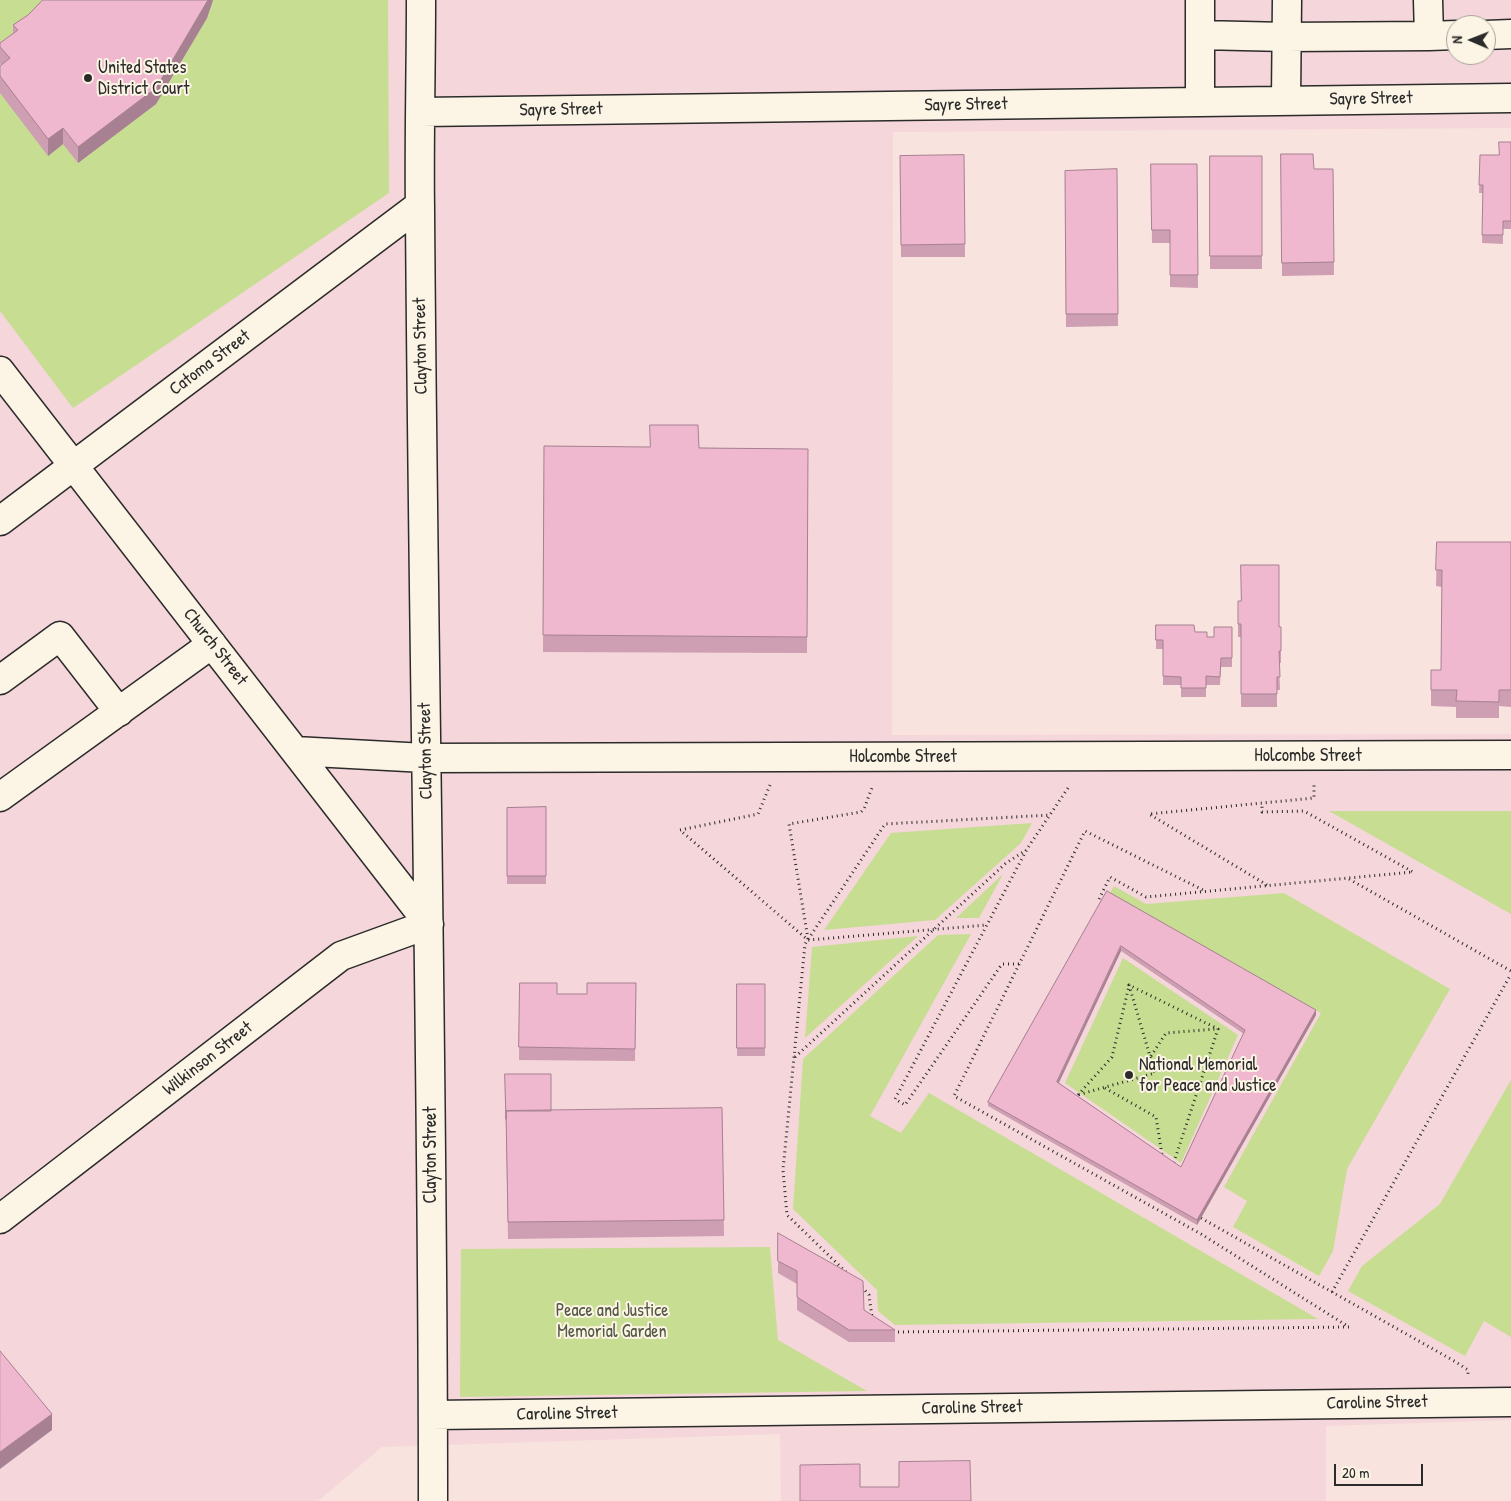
<!DOCTYPE html>
<html>
<head>
<meta charset="utf-8">
<style>
	body { margin:0 }
	#map { position:relative; width:1511px; height:1501px; overflow:hidden; background:#f8e3de; font-family:"Patrick Hand",sans-serif }
	canvas { display:block }
	.north { position:absolute; left:1446px; top:15px; width:50px; height:50px; box-sizing:border-box; background:#fcf5e5; border:1px solid #a8a49b; border-radius:50%; rotate:271deg; font-size:14px; font-weight:700; line-height:20px; text-align:center; color:#2b2b2b }
	.north::after { content:''; display:block; margin:auto; width:18px; height:22px; background:#2b2b2b; clip-path:polygon(50% 0,100% 100%,50% 72%,0 100%) }
	.scale { position:absolute; left:1334px; top:1464px; width:89px; height:22px; box-sizing:border-box; border:2px solid #2b2b2b; border-top:0; padding-left:6px; font-size:15px; line-height:18px; white-space:nowrap; color:#2b2b2b; -webkit-text-stroke:4px #fcf5e5; paint-order:stroke }
</style>
</head>
<body>
<div id="map">
<canvas width="1511" height="1501"></canvas>
<div class="north">N</div>
<div class="scale">20 m</div>
</div>
<script>
const context = document.querySelector('canvas').getContext('2d');
context.lineJoin = 'round';
function fill(path, color) { context.fillStyle = color; context.fill(path, 'evenodd'); }
function trace(path, color, width, dash) { context.strokeStyle = color; context.lineWidth = width; context.lineCap = dash ? 'butt' : 'round'; context.setLineDash(dash || []); context.stroke(path); }
function label(font, color, halo, rows, align = 'center') {
  context.font = font + ' "Patrick Hand",sans-serif'; context.lineWidth = 4; context.setLineDash([]); context.textBaseline = 'middle'; context.strokeStyle = halo; context.fillStyle = color; for (const [text, x, y, turn = 0] of rows) {
    context.save(); context.translate(x, y); context.rotate((+turn || 0) * Math.PI / 180); context.textAlign = isNaN(turn) ? turn : align; if (halo) context.strokeText(text, 0, 0); context.fillText(text, 0, 0); context.restore();
  }
}
fill(new Path2D(`
	M0,0h1511v128l-618,4 -1,603 619,-1v686l-185,6v75h-545l-1,-67 -398,13 -64,54h-318zM1456,25h30v30h-30z`), '#f5d6da');
fill(new Path2D(`
	M0,0h388l1,193 -316,215 -73,-97z
	M1329,811h182v103z
	M1032,823l-11,20 -86,77 -111,10 67,-97z
	M1003,874l-24,44h-23z
	M1114,886l32,18 138,-11 166,96 -103,180 -14,82 -14,25 -86,-49 14,-26 -23,-14 97,-174 -211,-120z
	M971,934l-101,182 31,17 28,-40 389,226 -423,6 -17,-14 -1,-21 -84,-81 10,-150 135,-124z
	M918,936l-113,102 7,-91z
	M1123,958l115,77 -57,128 -116,-80z
	M1511,1080v257l-27,-16 -19,35 -117,-65 14,-25 78,-62z
	M770,1247l8,93 89,51 -407,6 1,-148z`), '#c7dd92');
const minor = new Path2D(`
	M421,0c0,70 -2,141 -1,211 3,430 13,860 13,1290
	M1428,0l1,36 27,-1
	M1200,35l86,2 143,-1
	M1486,35l25,-1
	M1286,100l1,-100
	M1200,102v-102
	M421,112l1090,-14
	M0,371l429,553 -88,32 -341,263
	M0,521l420,-316
	M0,680l60,-44 59,76
	M295,751l130,7 1086,-3
	M0,797l212,-153
	M433,1415l1078,-13`);
trace(minor, '#2b2b2b', 31);
trace(new Path2D(`
	M770,785l-12,29 -78,16 128,110 179,-15
	M1349,879l162,92
	M1267,885l-118,-71 165,-16v-13
	M1103,902l-4,-3 11,-22 36,20 267,-25 -109,-61 -42,1v-9
	M808,939l-19,-115 72,-12 3,-3 9,-24
	M1019,964h-17l-97,141 -10,-6 132,-250 43,-64
	M1151,1056l15,-23 50,-4
	M795,1057l210,-193 21,-14
	M1105,1088l51,29 6,38
	M1078,1095l34,-38 17,-71
	M1074,1096l81,-23 -26,-88 89,44 -45,136
	M1201,1218l255,144 12,8v5
	M846,1272l-59,-57 -4,-45 22,-226 80,-120 166,-9
	M862,1287l7,8 3,22
	M1332,1292l179,-318
	M893,1332l456,-5 -148,-93 -247,-138 131,-265 120,60`), '#2b2b2b', 3, [1, 4]);
trace(minor, '#fcf5e5', 28);
fill(new Path2D(`
	M43,0h170l-6,18 -51,86 -78,59 -15,-19 -15,12 -48,-63v-27l1,-1 -1,-2v-20l13,-9v-9l15,-10z
	M1511,142v87h-8v15l-21,-1 1,-50h-4l1,-38h19z
	M1281,154l33,15h19l1,106 -52,1z
	M964,155l1,102h-64l-1,-101z
	M1210,156h52v113h-52z
	M1151,164h46l1,124 -28,-1v-44h-18z
	M1117,169l1,157 -52,1 -1,-156z
	M544,446l264,3 -1,204 -264,-1z
	M1437,542h74v165l-12,-1v12h-43v-11l-25,-1v-36h10l1,-83 -6,-1z
	M1238,601l41,26h2v36h-2l1,27h-3v17h-36v-70h-3z
	M1156,625l39,7 12,5h7l18,-10v40h-11l-1,18h-14v12h-25v-12h-18v-36h-7z
	M546,807v77h-39v-76z
	M1107,891l209,124 -119,210 -209,-119v-4zM1121,951l123,83 -63,133 -122,-84z
	M520,983l37,11h30l49,-11 -1,78 -116,-1z
	M737,984h28v72h-28z
	M505,1074l46,37 171,-3 2,128 -216,3z
	M778,1233l86,77 31,20v12h-46l-52,-32v-26l-19,-11z`), '#ce9eb2');
fill(new Path2D(`
	M208,0h5l-6,18 -51,86 -78,59v-16z
	M63,128v16l-15,12v-17z
	M1121,946v5l-64,135v-4z
	M1316,1010v5l-119,210v-5z
	M52,1414v16l-52,39v-17z`), '#a78191');
const building = new Path2D(`
	M43,0h165l-52,88 -78,59 -15,-19 -15,11 -48,-63v-10l10,-8 -10,-11v-4l18,-13 -5,-5 15,-10z
	M1499,142h12v79h-8v14h-21l1,-50h-4l1,-30h19z
	M1281,154h32l1,15h19l1,93 -52,1z
	M964,155l1,89 -64,1 -1,-89z
	M1210,156h52v100h-52z
	M1151,164h46l1,111h-28v-45h-18z
	M1117,169l1,145h-52l-1,-143z
	M650,425h48l1,23 109,1 -1,188 -264,-2 1,-189 106,1z
	M1437,542h74v148h-12v12l-43,-1 1,-11h-26v-20h10l1,-100h-6z
	M1241,565h38v62h2v24h-2l1,26h-3v17h-36v-70h-3v-23h3z
	M1156,625h38l1,7h12v5h7v-10h18v31h-11l-1,19 -14,-1v12h-25v-11l-18,-1v-36h-7z
	M546,807v69h-39v-68z
	M1107,891l209,119 -119,210 -209,-118zM1121,946l124,84 -64,137 -124,-85z
	M520,983h37v11h30v-11h49l-1,66 -116,-2z
	M737,984h28v64h-28z
	M505,1074h46v37h-45v8z
	M722,1108l2,112 -216,2 -2,-111z
	M778,1233l85,48 1,29 31,20h-46l-52,-33v-26l-19,-10z
	M0,1351l52,63 -52,38z
	M970,1461l1,40h-171v-36l60,-1v23h39v-25z`);
fill(building, '#efb8cf');
trace(building, '#a78191', 1);
for (const [x, y, r, color] of [
	[88,78,5,"#2b2b2b"],
	[1129,1075,5,"#2b2b2b"]
]) { const dot = new Path2D(); dot.arc(x, y, r, 0, 2 * Math.PI); context.fillStyle = color; context.fill(dot); trace(dot, '#fcf5e5', 2); }
label('18px', '#2b2b2b', '#fcf5e5', [
	["United States",98,68],
	["District Court",98,89],
	["National Memorial",1139,1065],
	["for Peace and Justice",1139,1086]
], 'left');
label('18px', '#2b2b2b', '#fcf5e5', [
	["Sayre Street",1371,99,-1],
	["Sayre Street",966,105,-1],
	["Sayre Street",561,110,-1],
	["Clayton Street",421,346,-91],
	["Catoma Street",210,363,-37],
	["Church Street",215,647,52],
	["Clayton Street",426,751,-91],
	["Holcombe Street",1308,756],
	["Holcombe Street",903,757],
	["Wilkinson Street",208,1059,-38],
	["Clayton Street",431,1155,-90],
	["Caroline Street",1377,1403,-1],
	["Caroline Street",972,1408,-1],
	["Caroline Street",567,1414,-1]
]);
label('18px', '#525845', '#fcf5e5', [
	["Peace and Justice",612,1311],
	["Memorial Garden",612,1332]
]);
</script>
</body>
</html>
